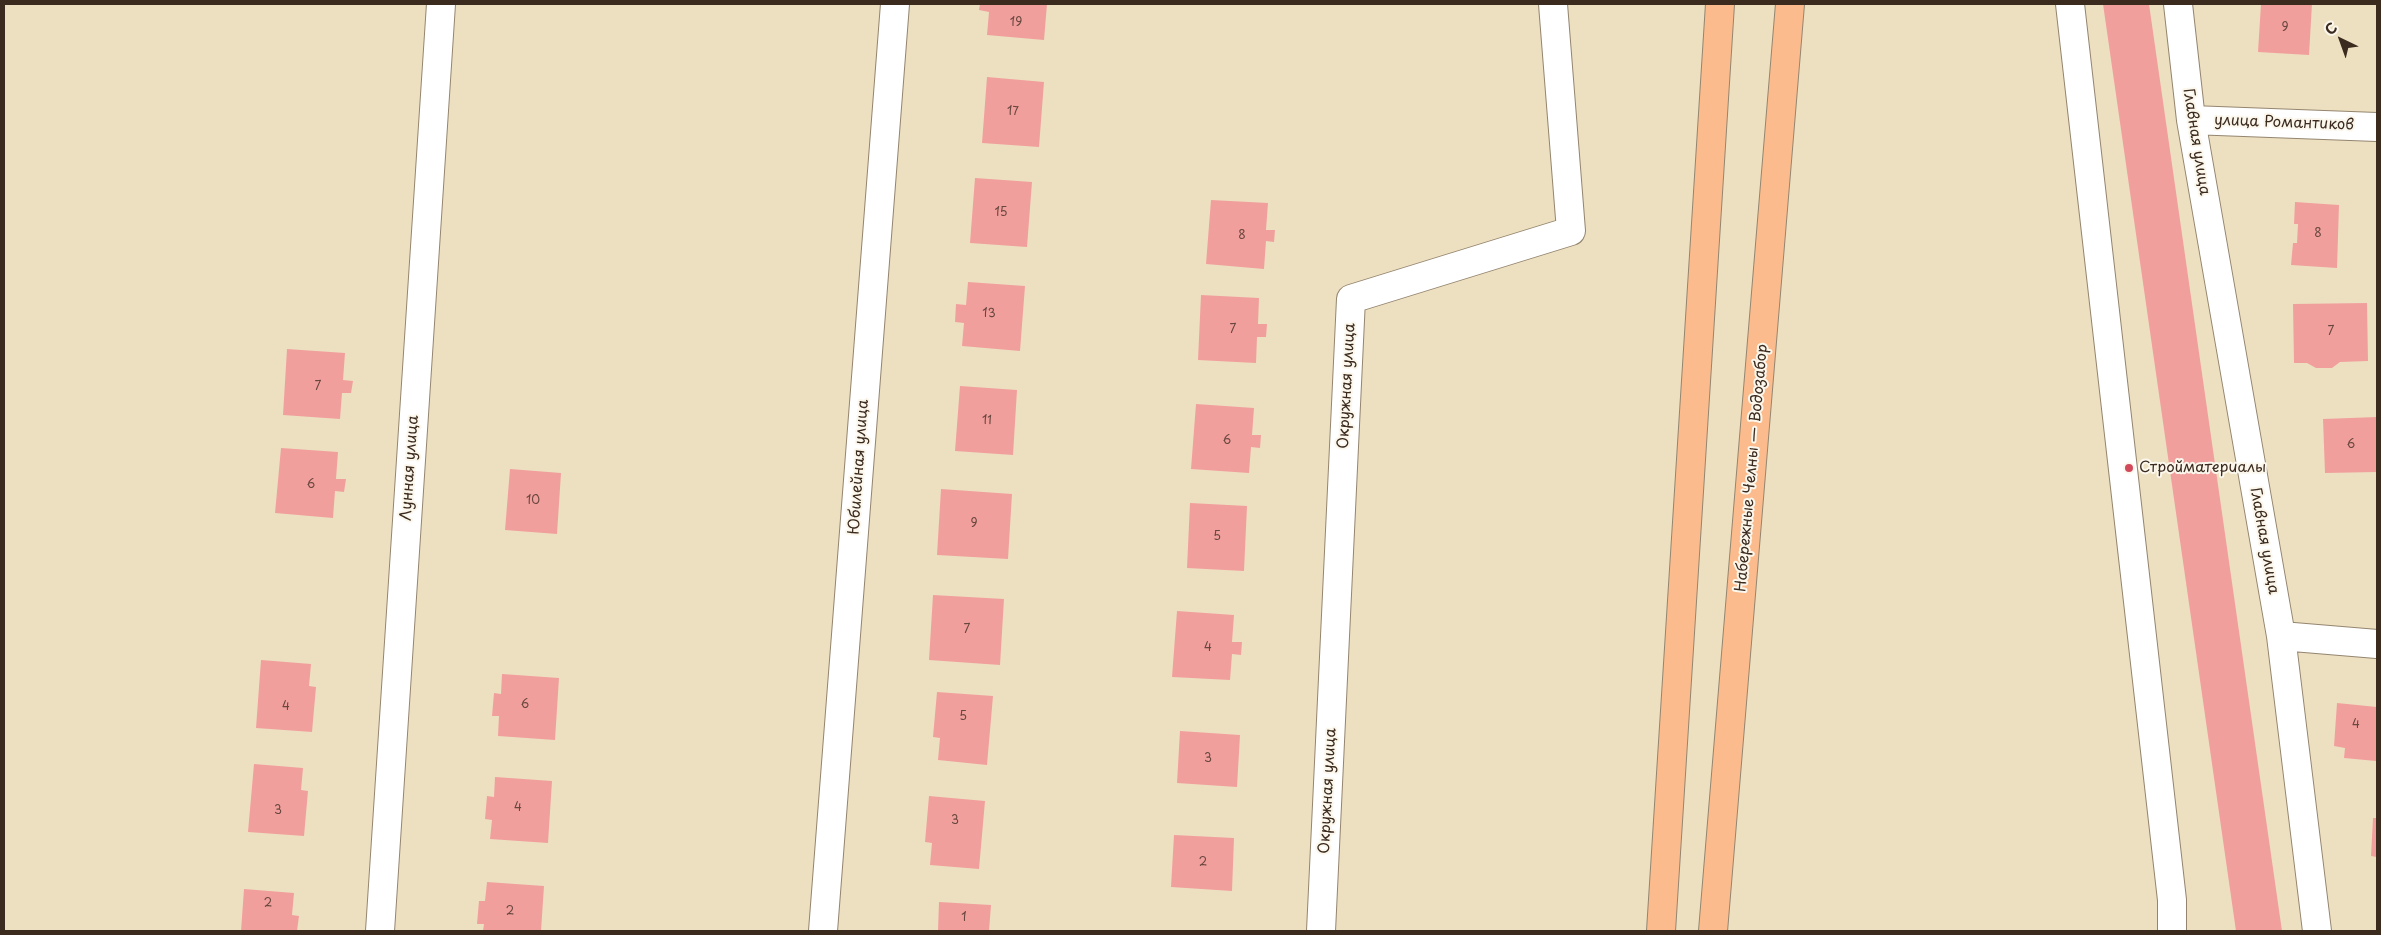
<!DOCTYPE html>
<html>
<head>
<meta charset="utf-8">
<style>
	body { margin:0 }
	#map { position:relative; width:2381px; height:935px; overflow:hidden; background:#ede0c0; font-family:"Playpen Sans",sans-serif }
	canvas { display:block }
	.frame { position:absolute; inset:0; border:5px solid #3b2a1e; pointer-events:none }
	.north { position:absolute; left:2316px; top:15px; width:50px; height:50px; -webkit-text-stroke:4px #fbf7ec; paint-order:stroke; rotate:318deg; font-size:14px; font-weight:700; line-height:20px; text-align:center; color:#3b2a1e }
	.north::after { content:''; display:block; margin:auto; width:18px; height:22px; background:#3b2a1e; clip-path:polygon(50% 0,100% 100%,50% 72%,0 100%) }
</style>
</head>
<body>
<div id="map">
<canvas width="2381" height="935"></canvas>
<div class="frame"></div>
<div class="north">С</div>
</div>
<script>
const context = document.querySelector('canvas').getContext('2d');
context.lineJoin = 'round';
function fill(path, color) { context.fillStyle = color; context.fill(path, 'evenodd'); }
function trace(path, color, width, dash) { context.strokeStyle = color; context.lineWidth = width; context.lineCap = dash ? 'butt' : 'round'; context.setLineDash(dash || []); context.stroke(path); }
function label(font, color, halo, rows, align = 'center') {
  context.font = font + ' "Playpen Sans",sans-serif'; context.lineWidth = 4; context.setLineDash([]); context.textBaseline = 'middle'; context.strokeStyle = halo; context.fillStyle = color; for (const [text, x, y, turn = 0] of rows) {
    context.save(); context.translate(x, y); context.rotate((+turn || 0) * Math.PI / 180); context.textAlign = isNaN(turn) ? turn : align; if (halo) context.strokeText(text, 0, 0); context.fillText(text, 0, 0); context.restore();
  }
}
fill(new Path2D(`
	M980,4h67l-3,36 -57,-5 2,-23 -10,-2z
	M2103,4h46l133,927h-46z
	M2261,4h51l-3,51 -51,-3z
	M987,77l57,5 -5,65 -57,-4z
	M975,178l57,4 -5,65 -57,-4z
	M1211,200l57,3 -2,27h9l-1,12 -8,-1 -2,28 -58,-5z
	M2295,202l44,3 -2,63 -46,-3 2,-22h4l1,-19h-4z
	M968,282l57,4 -5,65 -58,-5 2,-23 -9,-1 1,-18 10,1z
	M1201,295l58,3 -1,26h9l-1,13h-9l-1,26 -58,-3z
	M2367,303l1,58 -28,1 -8,6h-16l-9,-5h-13l-1,-59z
	M287,349l58,4 -2,27 10,1 -2,12h-9l-2,26 -57,-4z
	M960,386l57,4 -4,65 -58,-4z
	M1196,404l58,4 -2,27h9l-1,13 -9,-1 -2,26 -58,-4z
	M2377,417v55l-52,1 -2,-54z
	M281,448l57,4 -2,27h10l-2,13 -9,-1 -2,27 -58,-5z
	M510,469l51,4 -4,61 -52,-4z
	M941,489l71,5 -4,65 -71,-4z
	M1190,503l57,3 -3,65 -57,-3z
	M933,595l71,4 -4,66 -71,-5z
	M1177,611l57,4 -2,27h10l-1,13 -9,-1 -2,26 -58,-3z
	M261,660l50,4 -2,22 7,1 -4,45 -56,-4z
	M502,674l57,4 -4,62 -57,-4 1,-20h-7l2,-23 7,1z
	M937,692l56,4 -6,69 -49,-5 2,-22 -7,-1z
	M2337,703l40,4 -1,54 -32,-3 1,-10 -11,-2z
	M1180,731l60,4 -3,52 -60,-4z
	M254,764l49,4 -2,22 7,1 -4,45 -56,-4z
	M495,777l57,4 -4,62 -58,-4 2,-19 -7,-1 2,-23 7,1z
	M929,796l56,5 -6,68 -49,-4 2,-22 -7,-1z
	M2373,818h4v39l-6,-1z
	M1174,835l60,3 -2,53 -61,-4z
	M487,882l57,4 -3,45h-58l1,-7h-7l2,-23h6z
	M244,889l50,4 -2,22 7,1 -2,15h-56z
	M939,902l52,3 -2,26h-51z`), '#f19f9d');
const minor = new Path2D(`
	M2070,4l102,896v31
	M2178,4l13,116 90,516 36,295
	M2191,120l186,7
	M2281,636l96,8
	M380,931l61,-927
	M823,931l72,-927
	M1321,931l30,-632 220,-68 -18,-227`);
const major = new Path2D(`
	M1661,931l59,-927
	M1713,931l77,-927`);
trace(minor, '#94856f', 30);
trace(major, '#94856f', 30);
trace(minor, '#fff', 28);
trace(major, '#fbbb8d', 28);
for (const [x, y, r, color] of [
	[2129,468,5,"#d1495b"]
]) { const dot = new Path2D(); dot.arc(x, y, r, 0, 2 * Math.PI); context.fillStyle = color; context.fill(dot); trace(dot, '#fbf7ec', 2); }
label('12px', '#68473e', null, [
	["19",1016,23],
	["9",2285,28],
	["17",1013,112],
	["15",1001,213],
	["8",2318,234],
	["8",1242,236],
	["13",989,314],
	["7",1233,330],
	["7",2331,332],
	["7",318,387],
	["11",987,421],
	["6",1227,441],
	["6",2351,445],
	["6",311,485],
	["10",533,501],
	["9",974,524],
	["5",1217,537],
	["7",967,630],
	["4",1208,648],
	["6",525,705],
	["4",286,707],
	["5",963,717],
	["4",2356,725],
	["3",1208,759],
	["4",518,808],
	["3",278,811],
	["3",955,821],
	["2",1203,863],
	["2",268,904],
	["2",510,912],
	["1",964,918]
]);
label('15px', '#3b2a1e', '#fbf7ec', [
	["улица Романтиков",2284,123,2],
	["Главная улица",2196,142,81],
	["Окружная улица",1347,386,-87],
	["Юбилейная улица",859,467,-86],
	["Лунная улица",410,468,-86],
	["Набережные Челны — Водозабор",1752,468,-85],
	["Главная улица",2264,541,80],
	["Окружная улица",1328,791,-87]
]);
label('15px', '#3b2a1e', '#fbf7ec', [
	["Стройматериалы",2139,468]
], 'left');
</script>
</body>
</html>
